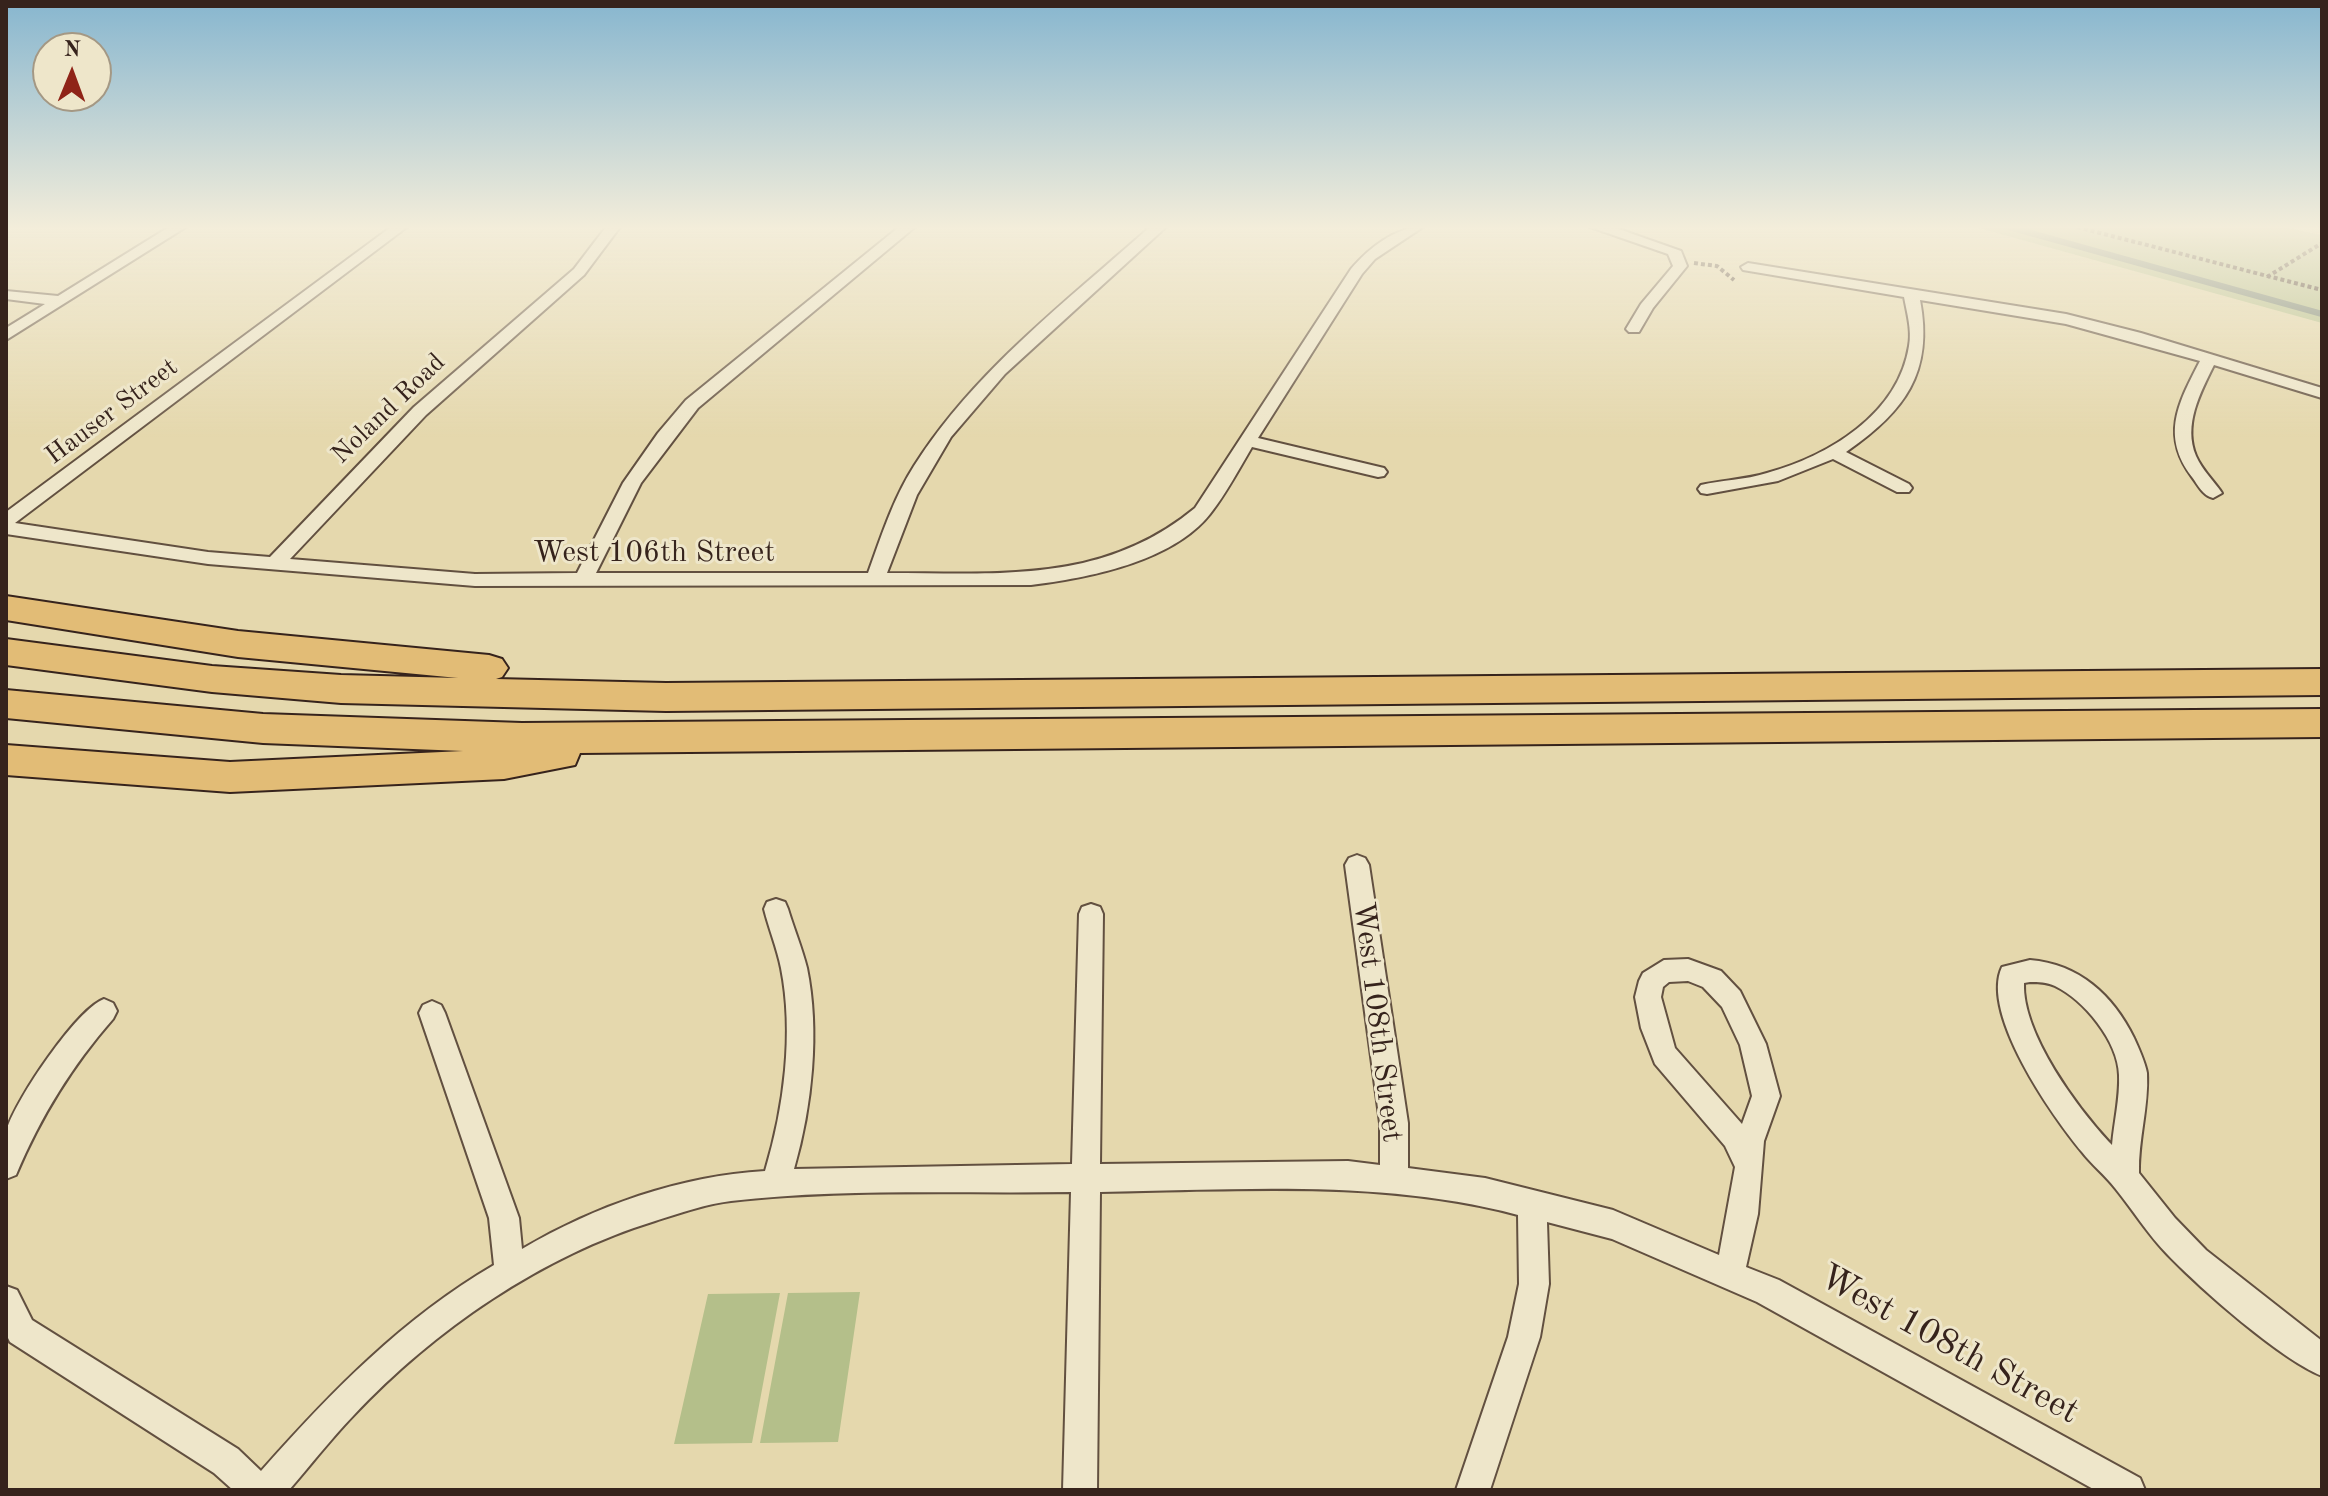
<!DOCTYPE html>
<html>
<head>
<meta charset="utf-8">
<style>
	body { margin:0 }
	#map { position:relative; width:2328px; height:1496px; overflow:hidden; background:#e5d8ad; font-family:"Old Standard TT",serif }
	canvas { display:block }
	.frame { position:absolute; inset:0; border:8px solid #36231c; pointer-events:none }
	.north { position:absolute; left:32px; top:32px; width:80px; height:80px; box-sizing:border-box; background:#eee6ca; border:2px solid #a49884; border-radius:50%; rotate:1deg; font-size:22px; font-weight:700; line-height:32px; text-align:center; color:#36231c }
	.north::after { content:''; display:block; margin:auto; width:28px; height:36px; background:#8f2418; clip-path:polygon(50% 0,100% 100%,50% 72%,0 100%) }
</style>
</head>
<body>
<div id="map">
<canvas width="2328" height="1496"></canvas>
<div class="frame"></div>
<div class="north">N</div>
</div>
<script>
const context = document.querySelector('canvas').getContext('2d');
context.lineJoin = 'round';
function fill(path, color) { context.fillStyle = color; context.fill(path, 'evenodd'); }
function trace(path, color, width, dash) { context.strokeStyle = color; context.lineWidth = width; context.lineCap = dash ? 'butt' : 'round'; context.setLineDash(dash || []); context.stroke(path); }
function label(font, color, halo, rows, align = 'center') {
  context.font = font + ' "Old Standard TT",serif'; context.lineWidth = 6; context.setLineDash([]); context.textBaseline = 'middle'; context.strokeStyle = halo; context.fillStyle = color; for (const [text, x, y, turn = 0] of rows) {
    context.save(); context.translate(x, y); context.rotate((+turn || 0) * Math.PI / 180); context.textAlign = isNaN(turn) ? turn : align; if (halo) context.strokeText(text, 0, 0); context.fillText(text, 0, 0); context.restore();
  }
}
fill(new Path2D(`
	M1975,227h309l38,8v88z
	M860,1292l-22,150 -78,1 28,-150z
	M780,1293l-28,150 -78,1 34,-150z`), '#b4bf8a');
trace(new Path2D(`
	M2009,227l313,87`), '#707e71', 6);
const minor = new Path2D(`
	M169,227h17l-180,113v-12l39,-24 -39,-5v-8l52,5z
	M391,227h16l-392,296 193,29 62,5 144,-150 160,-138 32,-42h14l-36,48 -158,140 -136,144 185,15 102,-1 46,-90 35,-50 28,-33 213,-173h16l-217,181 -57,75 -45,90h272c13,-36 25,-74 46,-107 60,-95 153,-165 236,-239h16l-161,147 -54,63 -34,58 -30,78c113,0 216,11 308,-65l156,-239c18,-21 44,-42 72,-42l-48,32 -13,15 -104,164 126,30 3,4 -3,4 -6,1 -126,-30c-13,22 -26,47 -42,67 -38,48 -122,64 -179,71l-556,1 -267,-22 -202,-30v-22z
	M1590,227h23l68,24 6,15 -34,42 -14,24h-10l-3,-3 15,-25 32,-38 -5,-12z
	M1748,263l318,51 75,19 181,55v10l-108,-33c-14,28 -31,60 -18,91 6,14 18,25 26,37l-9,5c-10,-2 -15,-13 -21,-21 -32,-42 -13,-75 8,-116l-134,-37 -146,-24c14,73 -16,112 -74,152l63,32 3,4 -3,4h-12l-64,-33 -55,22 -71,13 -6,-1 -3,-4 3,-4c21,-5 44,-5 66,-12 61,-17 131,-58 142,-127 3,-16 -2,-33 -5,-49l-161,-27 -2,-3z
	M1357,855l8,3 4,7 39,258v45l77,10 128,32 106,45 16,-88 -10,-21 -70,-82 -14,-36 -6,-31 4,-16 4,-8 21,-13 24,-1 33,12 19,20 26,53 14,52 -16,45 -6,73 -12,53 33,13 361,198 5,12h-50l-338,-188 -145,-63 -65,-17 2,62 -9,53 -50,153h-34l52,-153 11,-53 -1,-69c-136,-36 -279,-25 -418,-23l-3,298h-34l8,-298c-112,2 -228,-4 -340,9 -25,3 -51,12 -76,20 -114,35 -221,109 -302,195 -23,24 -43,50 -64,74h-56l-19,-17 -204,-131 -4,-8v-48l11,4 15,30 206,129 23,22c70,-79 141,-152 233,-206l-5,-47 -70,-205 4,-8 9,-4 9,4 4,8 74,205 3,31c73,-43 158,-73 243,-78 19,-63 29,-138 16,-203 -4,-20 -12,-39 -17,-59l3,-7 9,-3 9,3 3,7c6,20 14,39 19,59 13,63 5,139 -13,201l278,-5 7,-250 3,-7 9,-3 9,3 3,7 -3,250 248,-3 32,4v-42l-35,-258 4,-7zM1688,981l15,6 19,20 18,38 12,51 -10,28 -67,-76 -14,-51 2,-10 6,-5z
	M2030,960c49,4 83,35 104,78 5,11 11,24 13,35 2,33 -9,67 -8,100l36,45 31,32 116,91v35c-43,-18 -120,-86 -154,-121 -20,-20 -35,-45 -53,-67 -10,-13 -23,-23 -33,-36 -30,-36 -102,-139 -80,-185zM2030,982c8,0 17,0 25,4 29,14 63,55 64,89 1,23 -5,47 -7,70 -34,-36 -90,-111 -88,-162z
	M104,999l9,4 4,8 -4,8c-42,48 -72,97 -97,156l-10,4c0,-15 -3,-36 1,-50 9,-30 70,-120 97,-130z`);
const motorway = new Path2D(`
	M6,596l232,35 251,24 13,4 6,9 -6,9 -6,2 170,4 1656,-14v26l-1656,16 -325,-8 -129,-11 -206,-27v-26l206,27 129,9 117,3 -220,-21 -232,-37z
	M6,690l257,24 259,9 1800,-14v28l-1742,16 -5,12 -71,14 -274,13 -224,-17v-30l224,17 233,-11 -200,-8 -257,-25z`);
trace(minor, '#625040', 4);
trace(motorway, '#36231c', 4);
trace(new Path2D(`
	M2077,227l245,63
	M1694,263l23,3 17,14
	M2267,277l55,-34`), '#36231c', 4, [4, 3]);
fill(minor, '#eee6ca');
fill(motorway, '#e2bc76');
const sky = context.createLinearGradient(0, 0, 0, 437);
sky.addColorStop(0, '#87b6cf');
sky.addColorStop(0.52, '#f3edda');
sky.addColorStop(1, '#f3edda00');
context.fillStyle = sky;
context.fillRect(0, 0, 2328, 437);
label('26px', '#36231c', '#eee6ca', [
	["Noland Road",389,409,-44],
	["Hauser Street",112,412,-37]
]);
label('30px', '#36231c', '#eee6ca', [
	["West 106th Street",654,553],
	["West 108th Street",1377,1022,83]
]);
label('36px', '#36231c', '#eee6ca', [
	["West 108th Street",1949,1345,29]
]);
</script>
</body>
</html>
